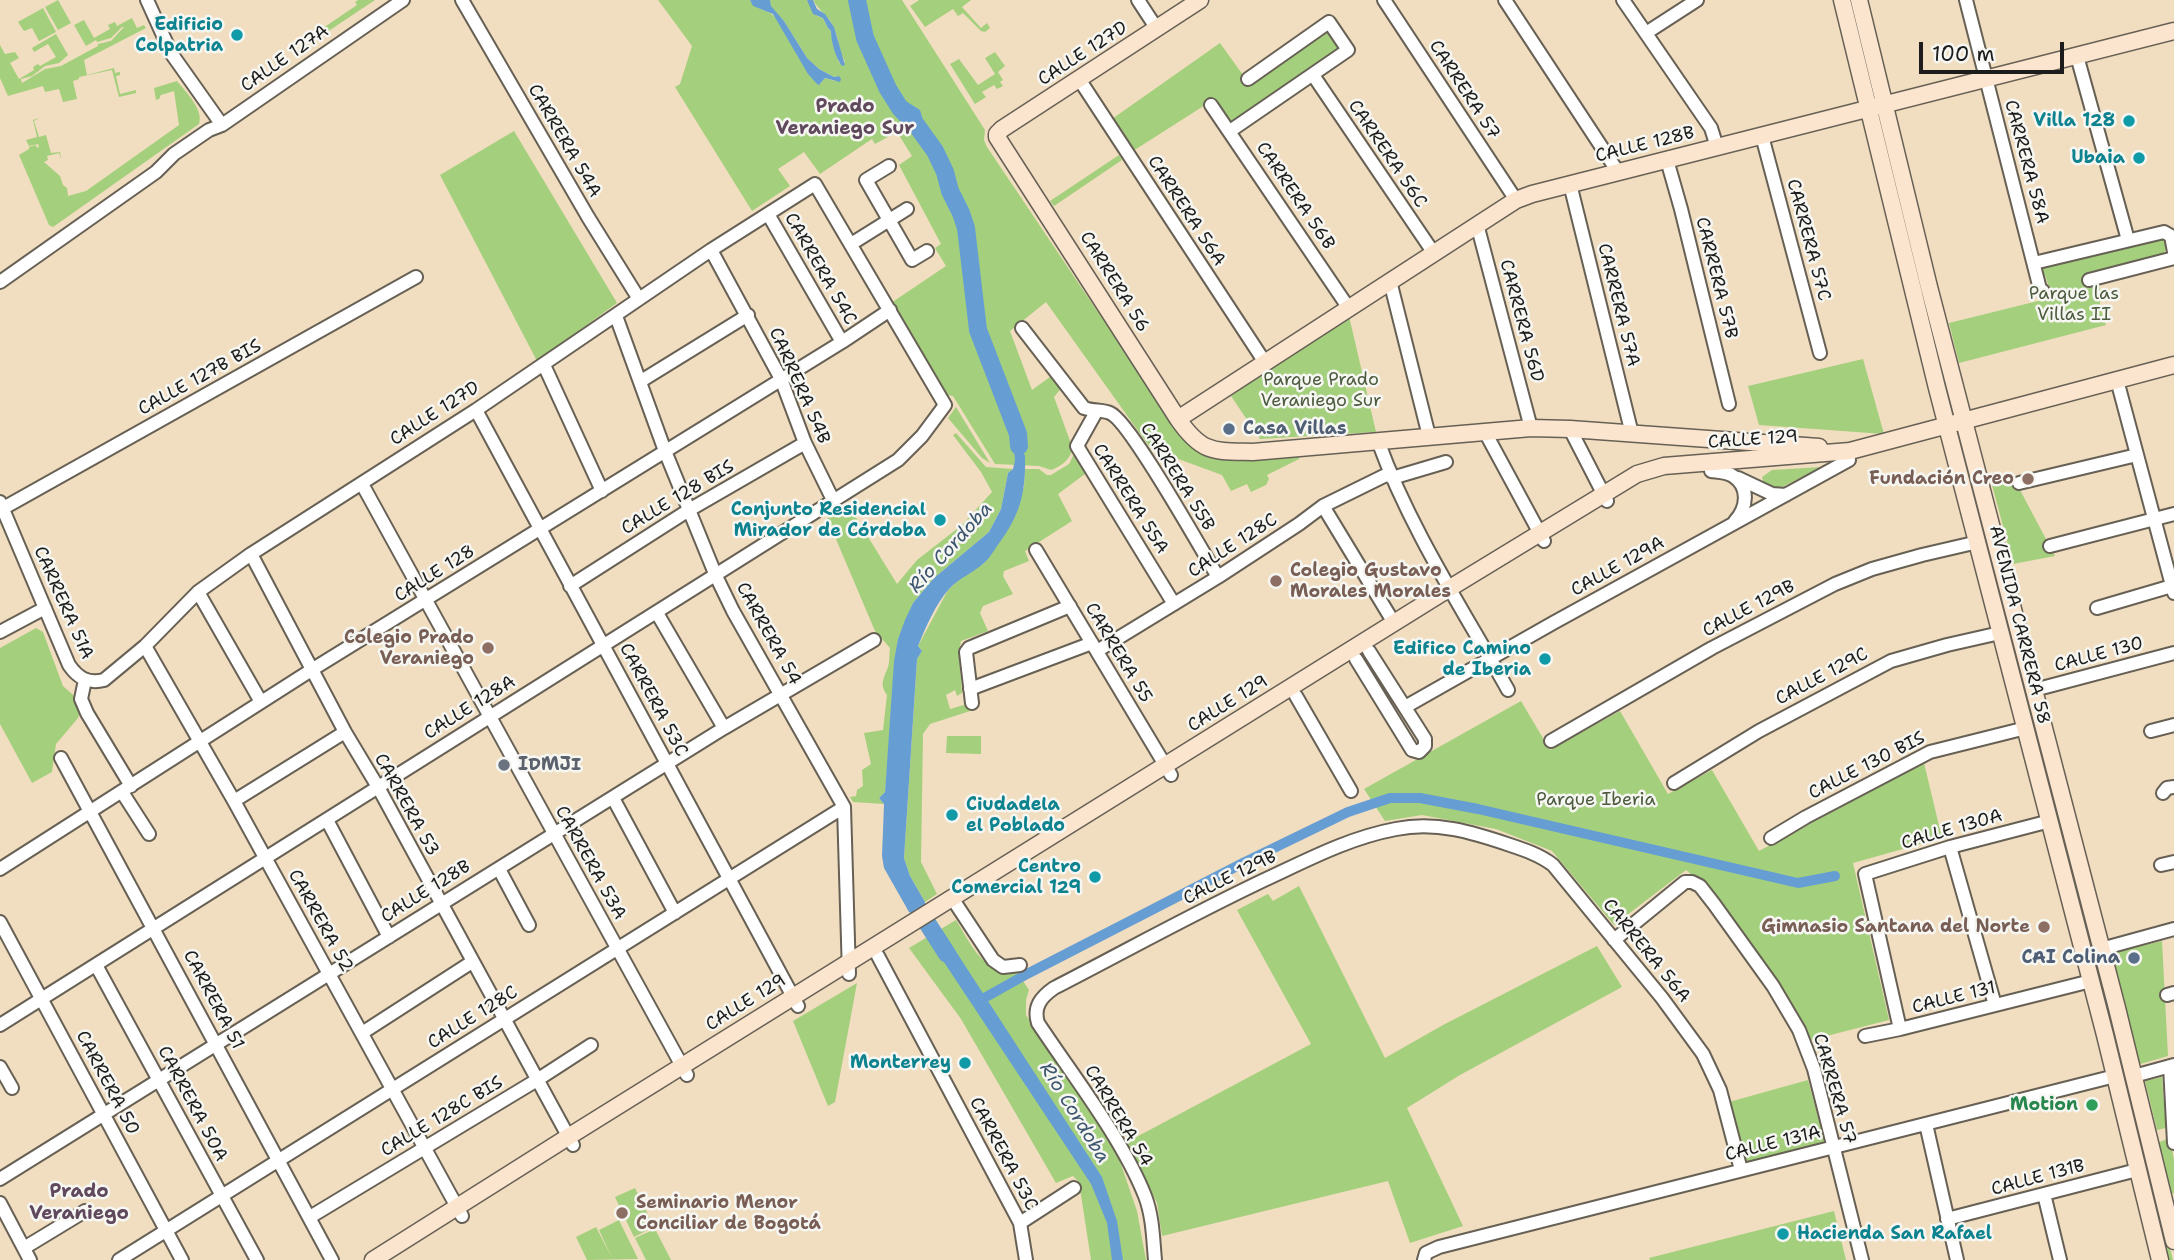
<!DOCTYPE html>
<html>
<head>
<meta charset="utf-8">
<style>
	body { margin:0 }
	#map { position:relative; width:2174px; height:1260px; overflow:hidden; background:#f1ddbf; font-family:"Shantell Sans",sans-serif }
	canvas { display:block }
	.scale { position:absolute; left:1919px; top:42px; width:145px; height:32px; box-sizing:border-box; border:4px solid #1c1c1c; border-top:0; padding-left:9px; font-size:21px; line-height:24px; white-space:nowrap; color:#1c1c1c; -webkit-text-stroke:5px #f6f6f2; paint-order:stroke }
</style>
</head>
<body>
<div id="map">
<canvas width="2174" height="1260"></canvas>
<div class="scale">100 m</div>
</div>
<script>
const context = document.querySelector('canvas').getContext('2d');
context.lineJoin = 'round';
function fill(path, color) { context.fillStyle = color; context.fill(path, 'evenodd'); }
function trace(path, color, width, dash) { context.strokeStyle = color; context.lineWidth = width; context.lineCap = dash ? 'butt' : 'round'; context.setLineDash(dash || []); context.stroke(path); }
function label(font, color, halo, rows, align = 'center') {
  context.font = font + ' "Shantell Sans",sans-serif'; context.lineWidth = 5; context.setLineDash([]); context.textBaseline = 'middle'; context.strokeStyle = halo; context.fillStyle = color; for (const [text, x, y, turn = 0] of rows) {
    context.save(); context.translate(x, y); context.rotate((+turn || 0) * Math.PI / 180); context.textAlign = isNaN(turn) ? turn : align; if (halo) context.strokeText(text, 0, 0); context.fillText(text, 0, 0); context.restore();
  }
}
fill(new Path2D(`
	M58,0l13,23 -13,7 -13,-23z
	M358,0h17l-48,32 -4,-4 34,-23 -2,-3z
	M658,0h92c6,11 19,9 26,18 16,22 23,49 44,66l5,-6 10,3 4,-5 -5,1 -15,-8 -12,-11 -23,-37 -13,-14 -1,-7h37l10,16 6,2 5,10 3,3 2,15 6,17 6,-1c-6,-11 -6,-22 -11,-34 -5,-12 -15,-17 -21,-28h41l15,57 9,-7 -15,-50h39l83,130 -1,10 3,7 180,268c10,12 20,29 33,38 18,12 76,5 99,3v3l-32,16 2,4 -3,6 -15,7 -4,-8 -16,7 -9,-16 -71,-26 -105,-147 -36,29 22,59 22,-16 9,12 -9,11 19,52c-4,11 -11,17 -22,21l-12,-4 -44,-2 -42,-68 -6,-1 -56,-92 55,-37 -11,-18 6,-4 -42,-79 13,-9 -15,-24 -22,12 -3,-5 -52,35 -16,-22 -26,17 12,17 -38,25 -77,-124 5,-3 12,-38z
	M919,0h52l-9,7 19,21 6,-5 3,5 -5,4 -4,-1 -18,-18 -5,3 -5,-7 -28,18 -15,-21z
	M43,8l13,24 -17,9 -7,-13 -8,3 -6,-9z
	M132,18l5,10 7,-3 2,3 -62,32 3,15 27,-7 1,5 5,-1v3l-4,1 4,18 16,-4v3l-17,4 -7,-27 -33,7v2l-6,2 4,18 -14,3 -4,-13 -14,3 -2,-6 -35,10 -8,-18v-33l5,9 10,-2 4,6 -9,5 9,16 15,-9 -1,-3 5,-3 2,2 16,-9 -8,-13 -14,8 -2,-4 24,-14 12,21 -9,8 -14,3 -13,10 -11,3 1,4 23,-14 16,-3 37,-20v-2l13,-3 13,-14h-2l-11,11 -14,4 -1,-2 -10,6 -12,-21 10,-5 10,18 16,-9 -2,-4 7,-3 2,4z
	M1327,28l15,22 -111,74 -18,-24 -80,51 -21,-32 108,-76 28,39z
	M995,52l10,14 -7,6 5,8 -3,2 3,4 -6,3 -3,-4 -12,7 4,5 -11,7 -25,-40 9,-5 19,26 17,-11 -10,-16z
	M177,81c9,11 27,29 22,43l-146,103 -4,-2 -30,-70 10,-6v-2l7,-2 1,3 2,-1 -1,-3 -9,2 -3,-6 11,-3 -4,-17 6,-2 -5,3 5,16 7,-2 5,18 9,-1 1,7 -2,-6 -12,3 1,4 -4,2 16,14 3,9 4,3 1,8 18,-5 93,-66 -5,-34 -13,4 -2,4 -3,1 -2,-12z
	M514,131l103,172 -80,58 -97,-186z
	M1119,155l3,5 -68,46 -4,-5z
	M2158,236c9,6 9,11 5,21l-63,17v33l6,18 -147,38 -10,-40 97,-24 4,-9 -5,-15 -4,-2 -1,-7z
	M1349,316l27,116 -116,7 -29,-43z
	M1863,359l21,75 -125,-9 -11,-39z
	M956,407l34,56 -8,-5 -34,-40z
	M956,433l30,34 27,2 -5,4 -7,36 -12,23 -55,46 -21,25 -15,36 -13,153 -6,6 5,6 -31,-2 -3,-5 6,-1 1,-6 6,-4 -1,-16 9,-6 -7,-31 19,-3 4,-35c-8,-11 -3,-17 1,-28 2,-6 1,-13 2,-19l-15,-17 -48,-113 22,-12 48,78 20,-24 45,-35 30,-33 -11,-20 -28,-37z
	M1075,452l10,22 -27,20 14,27 -47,30 4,10 -25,10 -1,5 10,18 -30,12 -3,7 8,18 -27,10 -2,11 3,41 -5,3 -2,-6 -9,5 4,14 17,-5 3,7 -40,13 -7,10 -2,128 16,32 -12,8 -15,-26 -6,-18 13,-199 5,-8 -4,-5 30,-56 15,-14 21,-13 40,-76 1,-18h14l8,6h4l18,-11z
	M1822,467l-46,23 -11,-2 -3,-11 10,-7z
	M2011,473l44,83 -42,8 -23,-87z
	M1975,514l21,53 177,693h-9z
	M36,628l7,4 20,54 19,17 -4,15 -22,26 -4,28 -20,11 -32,-59v-76z
	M1521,701l29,49 70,-39 48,83 44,-24 47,81 165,-88 18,75 -89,25 36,157 -82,21 -101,-154 -20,-17 -72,55 -62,-74 -56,-22 -74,-14 -37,6 -21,-32z
	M947,736h34v18l-35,-1z
	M1299,886l86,172 58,-33 154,-79 25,41 -162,88 -53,33 56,118 -53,17 -22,-62 -226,55 -5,-33 -30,-61 184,-98 -74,-134 31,-16 5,7z
	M956,920c16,26 27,54 62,53l11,17 -3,10v15l90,135 21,61 9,49h-55l-12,-78 -6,-6 -17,7 -95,-164 -52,-71z
	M2162,941l6,115 -31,9 -27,-112z
	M857,983l-22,119 -7,4 -35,-85z
	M2162,1077l4,51 -9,2 -12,-49z
	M1808,1080l17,63 -80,19 -16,-60z
	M2170,1138l4,22v33l-4,1 -13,-51z
	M635,1188l19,39 -20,10 -19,-40z
	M1834,1211l12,49h-196l-1,-2z
	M619,1220l19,39 -51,1 -11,-23 20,-10 16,31 -13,-28z
	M655,1229l16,31h-25l-11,-22z`), '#a4d07d');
fill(new Path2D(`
	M750,0h20l1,6 13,15 23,37 12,11 15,8 5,-1 2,3 -1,3 -15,-4 -6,7 -2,-1 -9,-10 -35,-60 -20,-8z
	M807,0h6l4,9 8,5 9,13 11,38 -3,1c-7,-9 -11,-25 -11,-35l-3,-3 -5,-10 -10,-4z
	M854,0h9l15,50 -1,8 -3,2 -5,-2z
	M888,85l13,13 19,12 3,10 -4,3 -9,-1c-10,-10 -22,-18 -27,-34z
	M1014,416h3l1,14 4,3 4,15 -3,3 2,5c1,37 -5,60 -28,90 -4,6 -8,13 -13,17 -11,10 -25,15 -35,26 -14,16 -23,38 -31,57l4,5 -5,8 -13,199 6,18 15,26 -16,10 -25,-44 -2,-12 2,-52 -5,-6 6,-6 9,-131 4,-22 7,-19 8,-17 21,-25 55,-46 12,-23 7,-36 5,-4 2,-9 -1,-11 3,-4v-9l-6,-5 4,-11z
	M942,930l160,247 15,44 6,39h-11l-5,-37 -16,-39 -163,-246z`), '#669ed4');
trace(new Path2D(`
	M977,1002l50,-28 216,-111 105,-51 42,-14h30l58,11 320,74 37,-7`), '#669ed4', 10);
trace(new Path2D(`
	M857,0l8,38 23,51 12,19 17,18 18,25 10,21 5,19 11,22 5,15 12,102 40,104 1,12
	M915,904l32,50`), '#669ed4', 18);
const street = new Path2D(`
	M147,0l24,53 51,72
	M462,0l126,217 51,82
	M1138,0l19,29
	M1384,0l132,200
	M1505,0l113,172
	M1623,0l88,128 6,19
	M1966,0l74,289 3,2
	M1646,33l51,-33
	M2077,56l51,184
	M1313,75l120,177
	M1079,79l185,282
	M1211,105l137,202
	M1230,131l118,-81 -19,-28 -81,57
	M1762,136l58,217
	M1667,160l14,49 48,195
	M889,166l-23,14 46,80 15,-9
	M1570,184l62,250
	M768,214l74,128
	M1477,224l54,204
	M851,244l56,-35
	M711,250l70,129 24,64 28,57
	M2034,263l130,-31 7,4 3,16
	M2089,280l85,-22
	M1390,281l39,155
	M0,282l156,-110 18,-18 35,-24 13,-5 181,-125
	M616,316l49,135 51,125 17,35 111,196 5,167
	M1022,328l62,80c8,3 20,2 26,5 20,8 92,138 108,164
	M544,365l58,126
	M2117,380l57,213
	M641,381l107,-66
	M476,410l322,596
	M1096,412l-19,34 97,158
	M1570,429l37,72
	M1485,432l59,109
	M1378,441c32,88 84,167 130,249
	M1711,471c7,1 16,1 22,5 17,11 14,32 2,45
	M1392,478l54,-16
	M1738,478l34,16 14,1
	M2019,483l118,-28
	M362,484l325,591
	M0,502l69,163c9,13 19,19 35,15l41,-34 53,-54 53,-38 225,-144 235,-160 104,-66 130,221 -23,31 -24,24 -898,565
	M1323,506l71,117
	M0,510l416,-233
	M2050,546l124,-32
	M1036,550l135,225
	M251,554l94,178 33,55 195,358
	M570,586l119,-76 116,-67
	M198,592l63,110
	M2097,608l75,-22
	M657,613l67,115
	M0,632l45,-24
	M145,646l89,155 228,415
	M1097,651l121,-74 81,-53 24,-18 67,-33
	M1356,659l56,91 7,2 6,-6v-7l-56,-88
	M85,680l-4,19 6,14 44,73
	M970,689l122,-46
	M2034,690l140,-37
	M1296,696l55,95
	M972,703l-6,-51 3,-4 101,-42
	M1405,707l148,-84 296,-163
	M2151,731l23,-6
	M1551,741l161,-93 123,-64 37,-15 50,-14 56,-13
	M61,758l271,502
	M1674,783l85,-52 132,-70 56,-16 53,-12
	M122,792l27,42
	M2163,793l4,-5 7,-1
	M613,798l62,115
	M234,801l111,-69
	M327,820l62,117
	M1771,838l35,-21 124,-65 96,-24
	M1950,847l45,158
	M2161,865l13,-3
	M0,869l313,-200 529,-327 48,-32
	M499,869l30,56
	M952,898l41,62 10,7 17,-2
	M0,922l182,338
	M1614,940l71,-58h7l8,4 14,18 59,82 26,44 15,39 48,191
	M2101,949l73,-20
	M878,956l142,267 6,37
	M96,965l161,295
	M2167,995l7,-2
	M1900,1029l-35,-155 85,-27 100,-26
	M362,1033l110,-71
	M1865,1036l35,-7 191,-48
	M2170,1066l4,77
	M0,1067l12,21
	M2134,1076l40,-11
	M1926,1124l31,136
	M0,1179l724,-451 150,-88
	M2044,1194l16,66
	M0,1203l30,57
	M310,1217l227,-137 54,-35
	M1947,1219l190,-49
	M1020,1223l54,-35
	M24,1248l61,-37
	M119,1260l725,-453
	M1155,1260c-2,-21 -2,-43 -10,-64 -23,-58 -72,-120 -107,-173 -5,-16 3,-26 16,-35 74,-38 147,-79 223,-114 38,-18 76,-37 119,-45 40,-8 76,3 114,16 15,5 30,10 43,20l109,133 41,56 17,36 21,80
	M1424,1260l2,-7 13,-6 676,-171`);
const secondary = new Path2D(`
	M1200,0l-198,129 -5,5v3l181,282c24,35 36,32 75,33l278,-24 39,1 249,18
	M1842,0l95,388 168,647 55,225
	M1859,0l70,287 188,721 57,233
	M1178,419l338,-219 16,-6 642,-163
	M373,1260l195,-123 882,-549 187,-114 27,-8 186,-15 324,-86`);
trace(street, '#676055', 16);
trace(secondary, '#676055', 19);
trace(street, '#fff', 12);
trace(secondary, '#fbe5cf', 16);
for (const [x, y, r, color] of [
	[237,35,7,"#0f9aa8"],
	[2129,121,7,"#0f9aa8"],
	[2139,158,7,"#0f9aa8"],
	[1229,429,7,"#5c6f8a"],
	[2028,479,7,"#8d6e63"],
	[940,520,7,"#0f9aa8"],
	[1276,581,7,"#8d6e63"],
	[488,648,7,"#8d6e63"],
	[1545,659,7,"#0f9aa8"],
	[504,765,7,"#6b7280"],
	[952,815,7,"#0f9aa8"],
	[1095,877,7,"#0f9aa8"],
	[2044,927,7,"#8d6e63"],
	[2134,958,7,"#5c6f8a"],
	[965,1063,7,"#0f9aa8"],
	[2092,1105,7,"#2e9e5b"],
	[622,1213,7,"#8d6e63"],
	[1783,1234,7,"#0f9aa8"]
]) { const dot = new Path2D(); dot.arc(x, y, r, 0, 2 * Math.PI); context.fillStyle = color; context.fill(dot); trace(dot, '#f6f6f2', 2.5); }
label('bold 18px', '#0d838f', '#f6f6f2', [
	["Edificio",223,25],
	["Colpatria",223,46],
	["Villa 128",2115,121],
	["Ubaia",2125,158],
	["Conjunto Residencial",926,510],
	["Mirador de Córdoba",926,531],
	["Edifico Camino",1531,649],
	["de Iberia",1531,670],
	["Ciudadela",966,805,"left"],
	["el Poblado",966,826,"left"],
	["Centro",1081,867],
	["Comercial 129",1081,888],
	["Monterrey",951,1063],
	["Hacienda San Rafael",1797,1234,"left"]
], 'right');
label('18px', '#1c1c1c', '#f6f6f2', [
	["CALLE 127D",1083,54,-33],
	["CALLE 127A",285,59,-35],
	["CARRERA 57",1464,90,57],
	["CARRERA 54A",564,141,60],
	["CALLE 128B",1645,145,-14],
	["CARRERA 56C",1387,154,56],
	["CARRERA 58A",2026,162,75],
	["CARRERA 56B",1295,196,56],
	["CARRERA 56A",1186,211,57],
	["CARRERA 57C",1808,240,75],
	["CARRERA 54C",820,269,60],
	["CARRERA 57B",1716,278,76],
	["CARRERA 56",1114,282,58],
	["CARRERA 57A",1618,305,76],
	["CARRERA 56D",1521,321,75],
	["CALLE 127B BIS",200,378,-29],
	["CARRERA 54B",799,386,66],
	["CALLE 127D",435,414,-33],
	["CALLE 129",1753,440,-4],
	["CARRERA 55B",1177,477,58],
	["CALLE 128 BIS",678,498,-31],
	["CARRERA 55A",1130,499,58],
	["CALLE 128C",1233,546,-33],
	["CALLE 129A",1618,567,-29],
	["CALLE 128",435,574,-32],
	["CARRERA 51A",63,603,66],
	["CALLE 129B",1749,609,-28],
	["AVENIDA CARRERA 58",2019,625,76],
	["CARRERA 54",768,634,61],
	["CARRERA 55",1118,653,59],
	["CALLE 130",2099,655,-15],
	["CALLE 129C",1822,677,-28],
	["CARRERA 53C",653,700,62],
	["CALLE 129",1228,704,-32],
	["CALLE 128A",470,708,-32],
	["CALLE 130 BIS",1867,766,-27],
	["CARRERA 53",406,805,61],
	["CALLE 130A",1952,830,-16],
	["CARRERA 53A",590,863,61],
	["CALLE 129B",1230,878,-26],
	["CALLE 128B",426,892,-32],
	["CARRERA 52",320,921,61],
	["CARRERA 56A",1646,951,51],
	["CALLE 131",1954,998,-14],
	["CARRERA 51",213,1000,62],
	["CALLE 129",746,1003,-32],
	["CALLE 128C",473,1018,-32],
	["CARRERA 50",107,1083,62],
	["CARRERA 57",1834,1089,74],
	["CARRERA 50A",192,1104,62],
	["CARRERA 54",1118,1116,59],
	["CALLE 128C BIS",442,1117,-31],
	["CALLE 131A",1773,1144,-14],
	["CARRERA 53C",1003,1154,62],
	["CALLE 131B",2038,1178,-15]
]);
label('18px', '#4c5b3e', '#f6f6f2', [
	["Parque las",2074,294],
	["Villas II",2074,315],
	["Parque Prado",1321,380],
	["Veraniego Sur",1321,401],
	["Parque Iberia",1596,800]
]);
label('bold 18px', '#4e5e75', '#f6f6f2', [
	["Casa Villas",1243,429],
	["CAI Colina",2120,958,"right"]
], 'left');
label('bold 18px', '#785e54', '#f6f6f2', [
	["Fundación Creo",2014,479],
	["Colegio Gustavo",1290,571,"left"],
	["Morales Morales",1290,592,"left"],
	["Colegio Prado",474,638],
	["Veraniego",474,659],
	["Gimnasio Santana del Norte",2030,927],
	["Seminario Menor",636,1203,"left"],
	["Conciliar de Bogotá",636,1224,"left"]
], 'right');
label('bold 18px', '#5b616d', '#f6f6f2', [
	["IDMJI",518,765]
], 'left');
label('bold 18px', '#27864d', '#f6f6f2', [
	["Motion",2078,1105]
], 'right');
label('bold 19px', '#60495d', '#f6f6f2', [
	["Prado",845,107],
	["Veraniego Sur",845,129],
	["Prado",79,1192],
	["Veraniego",79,1214]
]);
label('italic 19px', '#3d566f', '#f6f6f2', [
	["Río Cordoba",951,548,-48],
	["Río Cordoba",1074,1113,58]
]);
</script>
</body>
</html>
